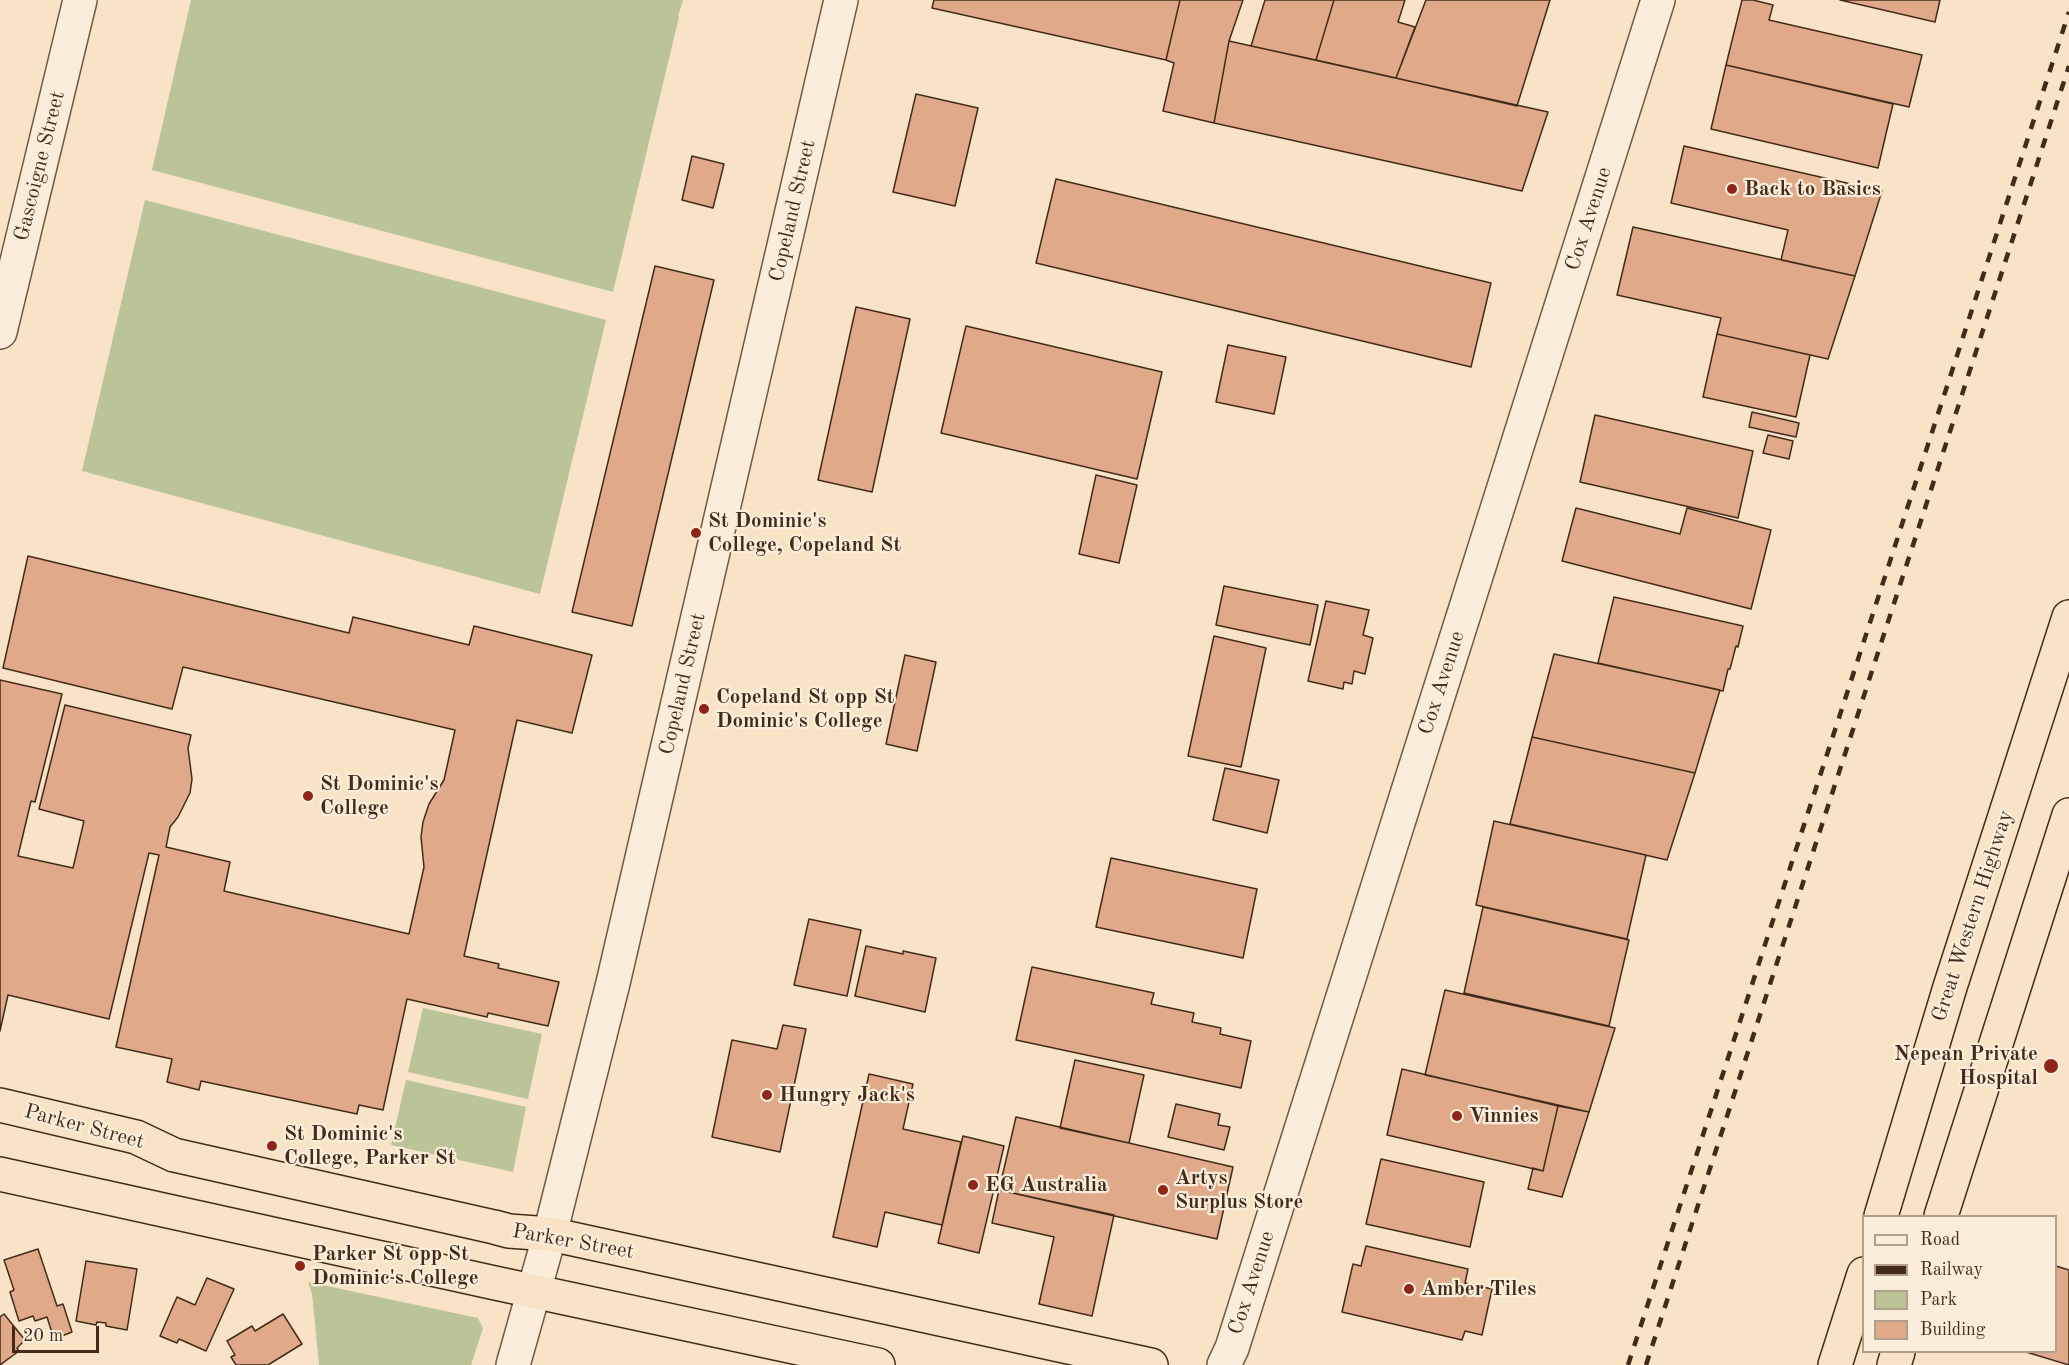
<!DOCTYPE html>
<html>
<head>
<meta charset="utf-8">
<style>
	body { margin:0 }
	#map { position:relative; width:2069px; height:1365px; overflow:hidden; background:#f8e3c6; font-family:"Old Standard TT",serif }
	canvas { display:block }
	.legend { position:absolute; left:1862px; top:1215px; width:195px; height:138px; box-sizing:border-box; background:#faedda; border:2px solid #b19f8d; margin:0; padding:8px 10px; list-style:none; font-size:18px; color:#442b19 }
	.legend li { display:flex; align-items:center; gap:12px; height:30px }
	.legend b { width:30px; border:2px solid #b19f8d }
	.scale { position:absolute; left:12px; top:1326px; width:87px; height:27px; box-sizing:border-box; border:3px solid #442b19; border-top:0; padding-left:8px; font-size:18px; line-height:21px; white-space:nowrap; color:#442b19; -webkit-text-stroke:4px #faedda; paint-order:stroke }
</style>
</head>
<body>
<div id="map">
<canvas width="2069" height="1365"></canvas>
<ul class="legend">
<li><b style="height:8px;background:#faedda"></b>Road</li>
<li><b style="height:8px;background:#442b19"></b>Railway</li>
<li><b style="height:16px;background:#bbc497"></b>Park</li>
<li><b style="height:16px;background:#e0aa8a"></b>Building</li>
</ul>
<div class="scale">20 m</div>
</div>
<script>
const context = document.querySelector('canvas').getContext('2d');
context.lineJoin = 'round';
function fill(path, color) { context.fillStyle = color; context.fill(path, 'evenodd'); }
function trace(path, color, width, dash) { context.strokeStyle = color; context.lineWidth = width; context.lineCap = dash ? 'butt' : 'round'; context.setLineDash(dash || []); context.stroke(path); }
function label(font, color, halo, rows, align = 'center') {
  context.font = font + ' "Old Standard TT",serif'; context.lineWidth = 4.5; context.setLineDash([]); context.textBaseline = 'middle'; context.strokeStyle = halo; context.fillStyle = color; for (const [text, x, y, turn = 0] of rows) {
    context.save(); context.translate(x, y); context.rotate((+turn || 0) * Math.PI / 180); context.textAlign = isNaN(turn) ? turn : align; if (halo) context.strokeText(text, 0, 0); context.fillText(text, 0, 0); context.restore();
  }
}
fill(new Path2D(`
	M191,0h492l-5,16 1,1 -66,275 -461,-122z
	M145,200l461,120 -66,274 -458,-123z
	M423,1008l119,26 -14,65 -120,-27z
	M406,1080l120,27 -13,65 -122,-27z
	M308,1282l170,36 5,10 -12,37h-152l-7,-71z`), '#bbc497');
const building = new Path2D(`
	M934,0h246l-14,60 -234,-52z
	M1180,0h63l-14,41 -15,82 -51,-12 11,-48 -8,-3z
	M1265,0h69l-18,60 -65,-14z
	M1334,0h71l-7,22 17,5 -19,51 -80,-18z
	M1426,0h124l-33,106 -121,-28z
	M1742,0h11l20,5 -4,15 153,35 -13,52 -183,-42z
	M1840,0h100l-5,22z
	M1229,41l319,71 -26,79 -308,-68z
	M1726,65l167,39 -15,64 -167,-39z
	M916,94l62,14 -23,98 -62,-14z
	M1684,146l198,45 -27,85 -74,-16 7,-30 -117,-27z
	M692,156l32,8 -11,44 -31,-8z
	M1056,179l435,104 -20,84 -435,-104z
	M1633,227l222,49 -27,83 -111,-25 4,-16 -104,-23z
	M655,266l59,14 -82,346 -60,-14z
	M856,307l54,12 -38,173 -54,-12z
	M966,326l196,46 -25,107 -196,-46z
	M1717,334l93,21 -14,62 -93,-20z
	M1228,345l58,12 -12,57 -58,-12z
	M1752,412l47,11 -3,14 -47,-10z
	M1595,415l158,36 -15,67 -158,-36z
	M1768,435l25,6 -4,18 -26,-6z
	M1096,475l41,10 -18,78 -40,-9z
	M1576,508l104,26 7,-26 84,22 -20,79 -189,-48z
	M28,556l321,77 4,-16 116,28 5,-19 118,29 -20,78 -55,-13 -53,236 35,8 -1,4 61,14 -11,44 -60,-13 -1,4 -80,-18 -24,111 -24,-5 -2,9 -156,-33 -2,9 -32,-8 5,-23 -56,-12 43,-192 -10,-2 -40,166 -101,-24 -8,36v-351l62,14 -27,108 -4,-1 -13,55 55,12 11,-47 -45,-12 26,-104 126,30 -3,13 4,31 -2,14 -12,24 -8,10 -4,20 64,15 -6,29 185,43 15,-67 -3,-30 2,-15 6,-18 15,-24 11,-50 -272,-63 -11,42 -169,-41z
	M1224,586l94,19 -8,40 -94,-20z
	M1614,597l129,29 -5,21 -2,-1 -6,23h-2l-5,22 -125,-28z
	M1326,601l43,9 -6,25 10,3 -8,36 -11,-3 -2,13 -8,-2 -1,7 -35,-8z
	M1214,636l52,12 -25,119 -53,-11z
	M1554,654l166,36 -25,83 -163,-36z
	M905,655l31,7 -19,89 -31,-7z
	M1532,737l163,36 -28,87 -157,-36z
	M1225,768l54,12 -12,53 -54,-13z
	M1494,821l152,34 -19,84 -151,-34z
	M1111,858l146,31 -14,69 -147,-31z
	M1483,907l146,33 -20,86 -145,-33z
	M809,919l52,11 -14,66 -53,-11z
	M866,946l37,8v-3l33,7 -11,54 -70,-16z
	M1032,967l122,26 -3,11 43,9 -2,9 29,6 -1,6 31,7 -10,47 -225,-48z
	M1445,990l170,38 -26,84 -164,-37z
	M783,1025l23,4 -26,123 -68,-15 20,-97 45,9z
	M1075,1060l69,15 -15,68 -69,-15z
	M1402,1069l156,37 -15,65 -156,-36z
	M869,1074l44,10 -10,45 58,13 -19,83 -57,-13 -8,35 -44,-10z
	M1176,1104l44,10 -2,11 12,2 -6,23 -56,-13z
	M1558,1106l31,6 -27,85 -34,-8 5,-21 10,3z
	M1016,1117l217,50 -16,72 -218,-49z
	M963,1136l41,10 -25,107 -41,-10z
	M1381,1159l103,23 -14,65 -104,-23z
	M999,1190l115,25 -22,101 -53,-12 15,-67 -62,-14z
	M1366,1246l102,23 -3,14 27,6 -10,46 -17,-4 -3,9 -120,-28 11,-48 8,2z
	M38,1249l19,57 6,-2 9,28 -18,7 -7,-22 -12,4 -2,-5 -14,5 -9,-29 4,-2 -10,-30z
	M86,1261l51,8 -10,61 -21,-4v-3l-9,-1 -1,3 -20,-4z
	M2056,1266l13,4v95l-43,-13h30z
	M207,1278l27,11 -28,62 -27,-12 -2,4 -17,-7 17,-39 18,8z
	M4,1314l21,26 -8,8 2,3 -19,14v-48z
	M283,1314l19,30 -34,21h-32l-5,-8 4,-2 -8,-14 25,-15 3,5z`);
fill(building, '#e0aa8a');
trace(building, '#442b19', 1.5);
const minor = new Path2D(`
	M0,332l80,-332
	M513,1365l37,-131
	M1224,1365l8,-17 426,-1348`);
const tertiary = new Path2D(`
	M550,1234l63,-251 228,-983`);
const trunk = new Path2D(`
	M0,1105l136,32 38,18 320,72 15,4 41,3 601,131
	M0,1174l495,109 383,82
	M1881,1216l69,-229 119,-370
	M1941,1216l128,-401
	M1835,1365l29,-91
	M1894,1365l4,-13`);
trace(minor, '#715944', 36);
trace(tertiary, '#715944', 36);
trace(trunk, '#442b19', 36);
trace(minor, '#faedda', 33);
trace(tertiary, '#faedda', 33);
trace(trunk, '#f8e3c6', 33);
trace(new Path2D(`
	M1628,1365l441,-1353
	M1646,1365l423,-1299`), '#442b19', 4.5, [10, 10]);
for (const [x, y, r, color] of [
	[1732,189,6,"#8f2418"],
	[696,533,6,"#8f2418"],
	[704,709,6,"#8f2418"],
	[308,796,6,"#8f2418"],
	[2051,1066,8,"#8f2418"],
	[767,1095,6,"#8f2418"],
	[1457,1116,6,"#8f2418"],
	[272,1146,6,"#8f2418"],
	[973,1185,6,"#8f2418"],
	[1163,1190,6,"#8f2418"],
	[300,1266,6,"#8f2418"],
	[1409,1289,6,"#8f2418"]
]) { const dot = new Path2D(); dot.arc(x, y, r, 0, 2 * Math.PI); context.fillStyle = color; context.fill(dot); trace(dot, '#faedda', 2); }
label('21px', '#442b19', '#faedda', [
	["Gascoigne Street",40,166,-76],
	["Copeland Street",793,211,-77],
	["Cox Avenue",1589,219,-72],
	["Cox Avenue",1442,683,-72],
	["Copeland Street",683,684,-77],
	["Great Western Highway",1973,916,-72],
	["Parker Street",84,1127,15],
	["Parker Street",573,1242,10],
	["Cox Avenue",1252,1283,-72]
]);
label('bold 21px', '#442b19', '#faedda', [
	["Back to Basics",1744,189],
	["St Dominic's",708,521],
	["College, Copeland St",708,545],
	["Copeland St opp St",716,697],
	["Dominic's College",716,721],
	["St Dominic's",320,784],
	["College",320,808],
	["Nepean Private",2038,1054,"right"],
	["Hospital",2038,1078,"right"],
	["Hungry Jack's",779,1095],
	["Vinnies",1469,1116],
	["St Dominic's",284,1134],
	["College, Parker St",284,1158],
	["Artys",1175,1178],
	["Surplus Store",1175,1202],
	["EG Australia",985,1185],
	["Parker St opp St",312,1254],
	["Dominic's College",312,1278],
	["Amber Tiles",1421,1289]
], 'left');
</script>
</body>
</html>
